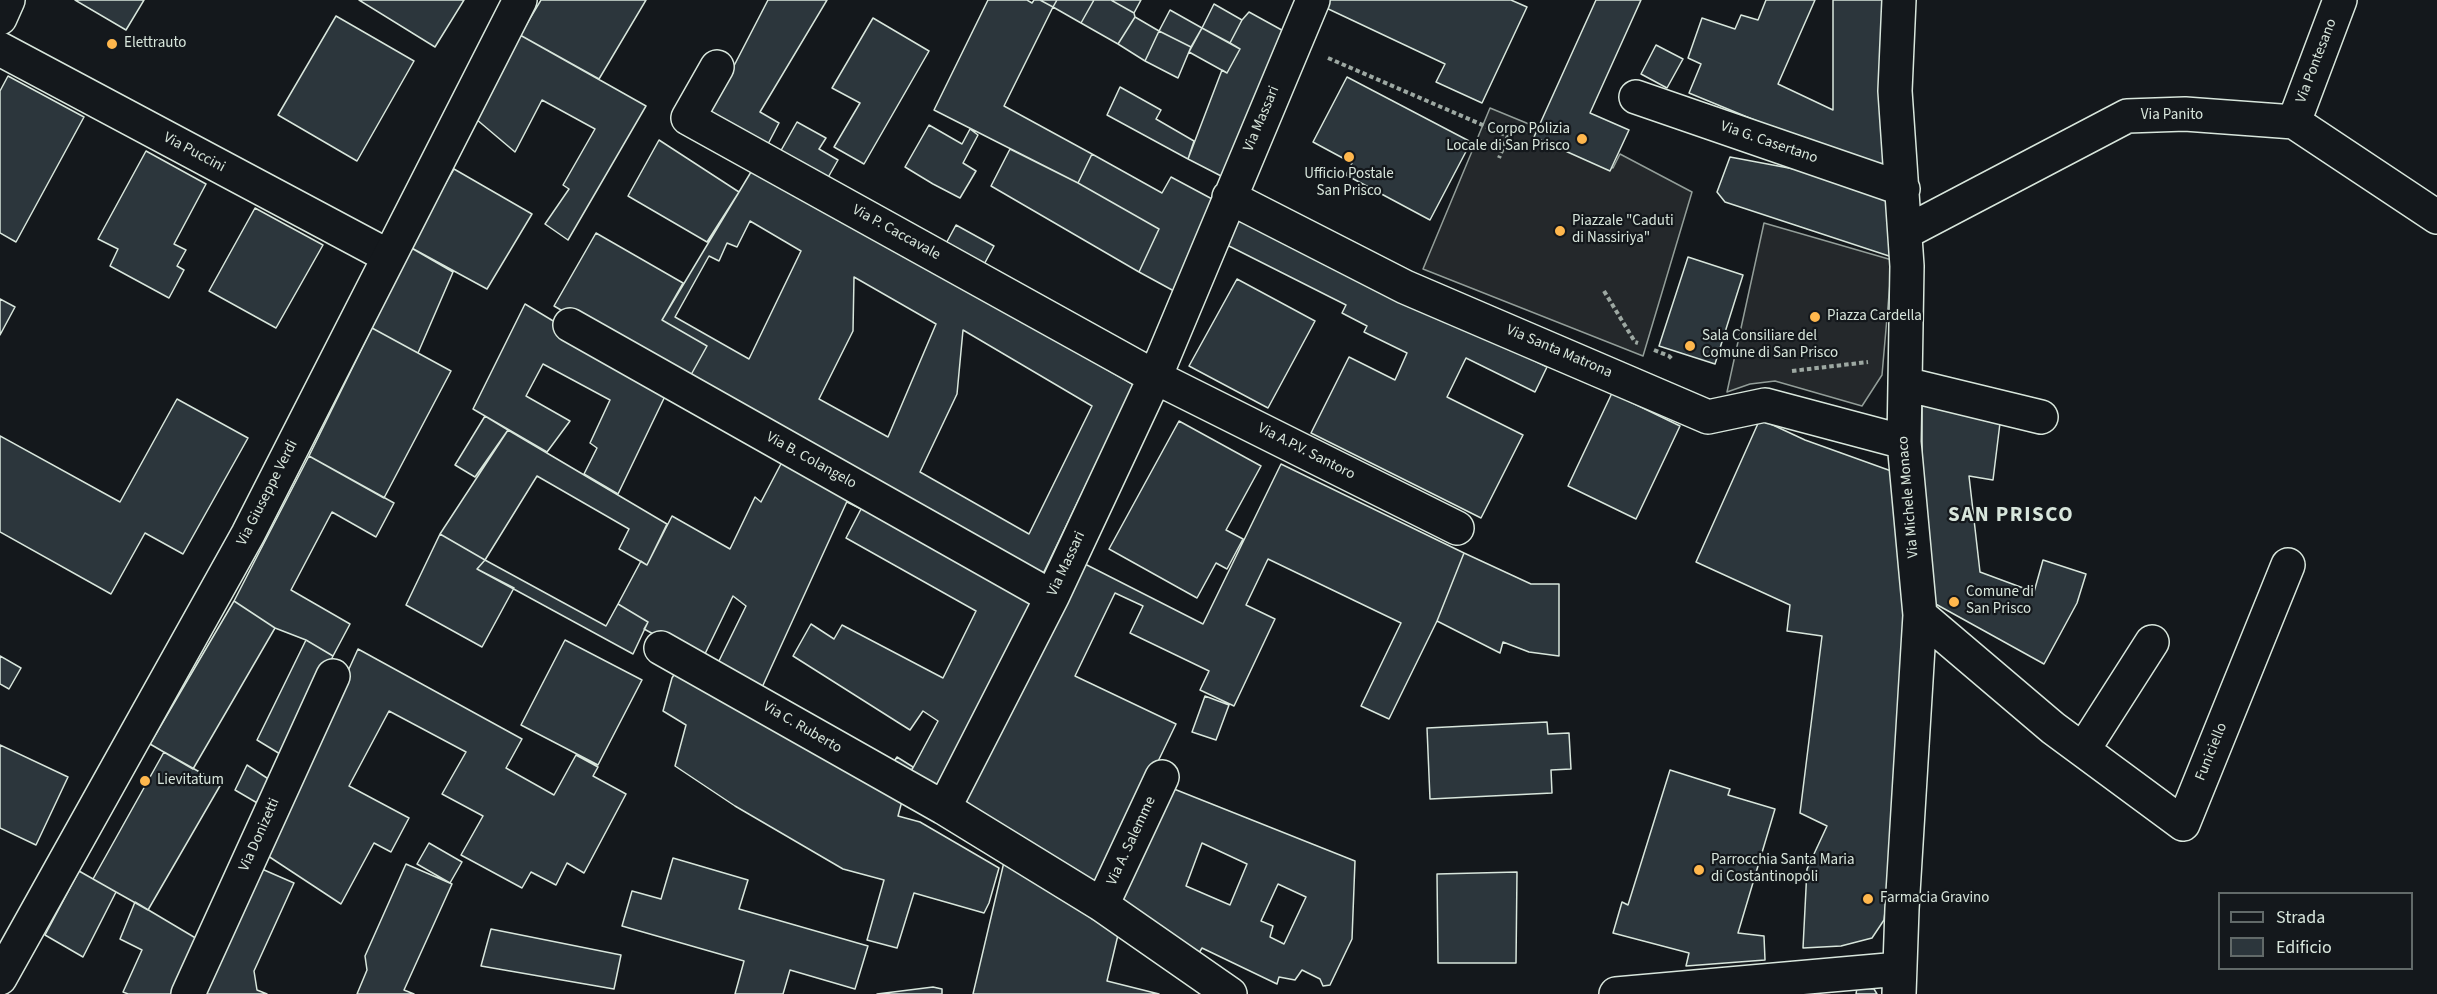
<!DOCTYPE html>
<html>
<head>
<meta charset="utf-8">
<style>
	body { margin:0 }
	#map { position:relative; width:2437px; height:994px; overflow:hidden; background:#14181c; font-family:"Source Sans 3",sans-serif }
	canvas { display:block }
	.legend { position:absolute; left:2218px; top:892px; width:195px; height:78px; box-sizing:border-box; background:#14181c; border:2px solid #626a69; margin:0; padding:8px 10px; list-style:none; font-size:18px; color:#d8e6dc }
	.legend li { display:flex; align-items:center; gap:12px; height:30px }
	.legend b { width:30px; border:2px solid #626a69 }
</style>
</head>
<body>
<div id="map">
<canvas width="2437" height="994"></canvas>
<ul class="legend">
<li><b style="height:8px;background:#14181c"></b>Strada</li>
<li><b style="height:16px;background:#2c363c"></b>Edificio</li>
</ul>
</div>
<script>
const context = document.querySelector('canvas').getContext('2d');
context.lineJoin = 'round';
function fill(path, color) { context.fillStyle = color; context.fill(path, 'evenodd'); }
function trace(path, color, width, dash) { context.strokeStyle = color; context.lineWidth = width; context.lineCap = dash ? 'butt' : 'round'; context.setLineDash(dash || []); context.stroke(path); }
function label(font, color, halo, rows, align = 'center') {
  context.font = font + ' "Source Sans 3",sans-serif'; context.lineWidth = 4.5; context.setLineDash([]); context.textBaseline = 'middle'; context.strokeStyle = halo; context.fillStyle = color; for (const [text, x, y, turn = 0] of rows) {
    context.save(); context.translate(x, y); context.rotate((+turn || 0) * Math.PI / 180); context.textAlign = isNaN(turn) ? turn : align; if (halo) context.strokeText(text, 0, 0); context.fillText(text, 0, 0); context.restore();
  }
}
const parking = new Path2D(`
	M1490,108l51,21 -2,12 74,27 7,-14 72,38 -49,164 -220,-87z
	M1764,223l128,37 -10,115 -20,31 -87,-25 -25,3 -23,8z`);
fill(parking, '#24282b');
trace(parking, '#939e99', 1.5);
const building = new Path2D(`
	M75,0h69l-18,30z
	M359,0h105l-29,47z
	M541,0h105l-47,79 -79,-44z
	M768,0h59l-67,112 19,11 -12,23 -59,-30z
	M988,0h39l5,3 2,-3h6l13,7 -49,99 88,48 -14,29 -144,-73z
	M1040,0h17l-4,7z
	M1057,0h37l-13,23 -28,-16z
	M1094,0h17l23,13 1,4 -17,27 -37,-21z
	M1111,0h30l-7,13z
	M1324,0h187l16,7 -45,96 -46,-21 9,-18 -123,-58z
	M1596,0h45l-51,113 39,17 -19,41 -76,-34z
	M1766,0h49l-37,84 55,26v-110h52l7,257 -167,-55 -8,-10 13,-35 112,21 2,-21 -155,-64 12,-29 -13,-6 14,-40 33,11 6,-14 17,5z
	M1214,4l28,16 -12,23 -28,-15z
	M1170,10l32,18 -11,19 -32,-16z
	M1249,12l40,22 -64,144 -37,-19 34,-89 5,3 13,-24 -10,-6 12,-23z
	M336,16l78,45 -57,100 -79,-46z
	M1135,17l24,14 -14,30 -27,-17z
	M873,18l56,33 -65,113 -30,-17 26,-44 -28,-15z
	M1202,28l38,21 -13,24 -38,-21z
	M1159,31l32,16 -13,31 -33,-17z
	M520,35l126,71 -78,134 -23,-16 24,-35 -6,-4 32,-56 -53,-29 -27,52 -39,-33z
	M1656,45l27,14 -16,29 -26,-14z
	M8,76l76,41 -68,125 -16,-9v-142z
	M1347,77l124,65 -41,78 -84,-45 6,-12 -39,-21z
	M1120,87l41,23 -5,9 38,22 -6,18 -81,-44z
	M797,122l29,16 -7,11 19,11 -12,21 -47,-27z
	M929,125l33,19 8,-15 8,6 -15,28 13,8 -16,27 -27,-14 -28,-17z
	M659,140l80,52 -32,50 -79,-46z
	M1010,149l68,34 81,46 -20,43 -148,-86z
	M146,151l60,33 -32,60 12,6 -9,16 7,4 -15,28 -59,-32 8,-17 -20,-10z
	M1092,154l70,39 9,-16 43,23 -40,91 -35,-19 20,-43 -81,-46z
	M754,167l380,218 -92,191 -355,-194 20,-36 -45,-26zM750,221l51,30 -52,108 -74,-42 34,-61 10,5 8,-18 10,4zM854,277l82,47 -48,113 -69,-38 34,-68zM963,330l129,76 -63,128 -109,-62 37,-78z
	M454,169l78,45 -45,75 -79,-43z
	M255,208l68,37 -47,83 -67,-37z
	M1238,213l309,154 -12,25 -69,-34 -19,39 76,38 -42,83 -170,-85 38,-76 46,23 12,-27 -43,-21 3,-6 -25,-13 4,-8 -123,-62z
	M956,225l38,21 -13,24 -38,-21z
	M596,233l87,50 -21,37 45,26 -20,36 -133,-76z
	M408,246l45,26 -35,81 -46,-25z
	M1688,257l55,18 -28,89 -56,-18z
	M1237,279l78,42 -47,87 -79,-42z
	M0,299l15,8 -15,28z
	M525,304l143,86 -50,104 -34,-20 13,-26 -7,-5 20,-43 -67,-36 -17,32 44,25 -23,31 -74,-43z
	M372,328l79,43 -67,127 -75,-42z
	M1612,393l68,33 -44,93 -68,-33z
	M1922,397l79,18 -8,65 -24,-4 11,96 54,20 9,-32 43,14 -9,29 -33,61 -112,-62 -10,-136z
	M177,399l71,39 -65,116 -38,-21 -34,61 -111,-62v-96l120,66z
	M485,416l23,14 -33,47 -20,-12z
	M1760,419l45,21 89,32 11,136 -17,279 -4,33 -12,18 -31,8 -38,2 4,-79 20,-43 -27,-13 22,-177 -35,-5 3,-26 -94,-43z
	M1179,421l82,45 -35,64 17,9 -16,30 -11,-6 -19,35 -88,-49z
	M508,430l159,94 -20,41 -28,-16 10,-20 -92,-53 -52,84 -45,-26z
	M309,456l85,47 -18,34 -44,-25 -41,78 59,34 -17,32 -27,-16 -31,-12 -41,-27z
	M783,460l66,37 -90,197 -44,-25 31,-63 -13,-10 -31,64 -58,-31 4,-7 -30,-18 23,-43 6,4 25,-49 58,33 25,-52 6,5z
	M1281,464l183,89 -27,68 -48,98 -28,-13 40,-83 -133,-64 -22,46 29,14 -41,87 -34,-16 9,-19 -79,-38 13,-27 -28,-13 -40,83 101,48 -77,160 -143,-75 125,-247 122,62z
	M849,497l183,107 -92,194 -33,-19 31,-58 -15,-10 -13,19 -117,-74 18,-32 23,15 8,-14 101,53 33,-67 -130,-73 15,-29 -14,-7z
	M440,534l45,26 -8,9 37,19 -32,59 -76,-42z
	M1464,553l67,31h28v72l-30,-4 -26,-10 -3,11 -63,-32z
	M485,560l121,66 12,-22 30,18 -15,32 -156,-85z
	M234,601l41,27 -82,141 -43,-25z
	M306,640l27,16 -48,101 -28,-17z
	M565,640l77,40 -44,85 -77,-40z
	M358,649l164,90 -16,29 48,27 22,-40 22,12 -5,9 33,18 -42,79 -17,-10 -11,22 -25,-13 -9,16 -61,-33 22,-39 -41,-22 24,-42 -77,-41 -40,75 60,32 -18,34 -17,-9 -33,61 -76,-50z
	M0,656l21,12 -12,21 -9,-5z
	M677,670l225,131 -4,15 22,6 79,46 -10,35 -5,10 -70,-20 -17,55 -30,-8 17,-60 -41,-11 -108,-63 -60,-40 11,-41 -23,-14 9,-33z
	M1205,696l24,9 -13,35 -24,-8z
	M1547,722l1,12 21,-1 2,36 -20,1 1,23 -122,6 -3,-71z
	M0,745l68,32 -32,68 -36,-17z
	M164,752l57,32 -73,126 -55,-31z
	M897,757l16,10 -6,12 -18,-10z
	M247,765l23,15 -11,24 -24,-14z
	M1670,770l60,19 -2,6 47,14 -37,124 26,3 1,24 -79,6 3,-13 -76,-20 9,-31 6,3z
	M1169,787l186,74 -3,78 -22,46 -7,1 -3,-7 -18,-9 -7,10 -16,-3 -2,7 -75,-36 -3,5 -81,-53zM1202,843l45,21 -17,41 -44,-19zM1278,884l28,13 -22,47 -14,-7 3,-11 -12,-5z
	M429,843l33,19 -12,21 -33,-19z
	M673,858l75,22 -9,29 129,37 -13,43 -65,-19 -7,24h-48l9,-33 -122,-35 10,-35 29,8z
	M1004,862l114,73 -11,46 52,13h-186z
	M406,864l46,20 -48,106 10,4h-57l10,-24 -2,-14z
	M255,866l39,17 -40,88 3,19 10,4h-69z
	M79,871l37,21 -33,65 -38,-22z
	M1517,872l-1,91h-78l-1,-89z
	M135,902l69,41 -23,51h-53l-5,-2 19,-42 -22,-11z
	M491,929l130,26 -7,34 -133,-23z
	M933,987l9,2v5h-65z
	M1857,988l17,1 3,5h-21z`);
fill(building, '#2c363c');
trace(building, '#d8e6dc', 1.5);
const street = new Path2D(`
	M0,18l8,-18
	M0,49l388,207
	M717,67l-29,51 467,259 302,151
	M1636,97l267,92
	M2294,122l46,-122
	M1229,197l176,90 303,130 57,-12 139,37
	M1906,232l221,-116 58,-2 109,8 143,95
	M570,325l482,272
	M1905,384l136,33
	M1920,615l133,113 130,96 105,-259
	M661,648l283,160 158,97 128,89
	M2083,750l69,-108
	M944,808l108,-211 103,-220 158,-377
	M1102,905l60,-128
	M188,994l145,-318
	M1616,994l283,-25
	M1899,994l3,-85 18,-294 -16,-173 3,-176 -12,-175 4,-91`);
const secondary = new Path2D(`
	M0,978l248,-444 272,-534`);
trace(street, '#d8e6dc', 36);
trace(secondary, '#d8e6dc', 36);
trace(new Path2D(`
	M1328,58l180,78 -9,22
	M1604,291l31,51 3,1
	M1654,350l15,6 4,4
	M1792,371l76,-9`), '#9da8a2', 4, [4.5, 3]);
trace(street, '#14181c', 33);
trace(secondary, '#14181c', 33);
for (const [x, y, r, color] of [
	[112,44,6,"#ffb74d"],
	[1582,139,6,"#ffb74d"],
	[1349,157,6,"#ffb74d"],
	[1560,231,6,"#ffb74d"],
	[1815,317,6,"#ffb74d"],
	[1690,346,6,"#ffb74d"],
	[1954,602,6,"#ffb74d"],
	[145,781,6,"#ffb74d"],
	[1699,870,6,"#ffb74d"],
	[1868,899,6,"#ffb74d"]
]) { const dot = new Path2D(); dot.arc(x, y, r, 0, 2 * Math.PI); context.fillStyle = color; context.fill(dot); trace(dot, '#14181c', 2); }
label('15px', '#d8e6dc', '#14181c', [
	["Elettrauto",124,44],
	["Corpo Polizia",1570,130,"right"],
	["Locale di San Prisco",1570,147,"right"],
	["Ufficio Postale",1349,175,"center"],
	["San Prisco",1349,192,"center"],
	["Piazzale \"Caduti",1572,222],
	["di Nassiriya\"",1572,239],
	["Piazza Cardella",1827,317],
	["Sala Consiliare del",1702,337],
	["Comune di San Prisco",1702,354],
	["Comune di",1966,593],
	["San Prisco",1966,610],
	["Lievitatum",157,781],
	["Parrocchia Santa Maria",1711,861],
	["di Costantinopoli",1711,878],
	["Farmacia Gravino",1880,899]
], 'left');
label('15px', '#d8e6dc', '#14181c', [
	["Via Pontesano",2317,61,-69],
	["Via Panito",2172,116],
	["Via Massari",1262,119,-67],
	["Via G. Casertano",1769,143,19],
	["Via Puccini",194,153,28],
	["Via P. Caccavale",896,233,29],
	["Via Santa Matrona",1559,352,23],
	["Via A.P.V. Santoro",1306,452,27],
	["Via B. Colangelo",811,461,29],
	["Via Giuseppe Verdi",268,493,-63],
	["Via Michele Monaco",1909,497,-95],
	["Via Massari",1067,564,-65],
	["Via C. Ruberto",802,728,30],
	["Funiciello",2212,752,-68],
	["Via Donizetti",260,835,-66],
	["Via A. Salemme",1132,841,-65]
]);
context.letterSpacing = '1.5px';
label('bold 21px', '#d8e6dc', '#14181c', [
	["SAN PRISCO",2011,516]
]);
context.letterSpacing = '0px';
</script>
</body>
</html>
